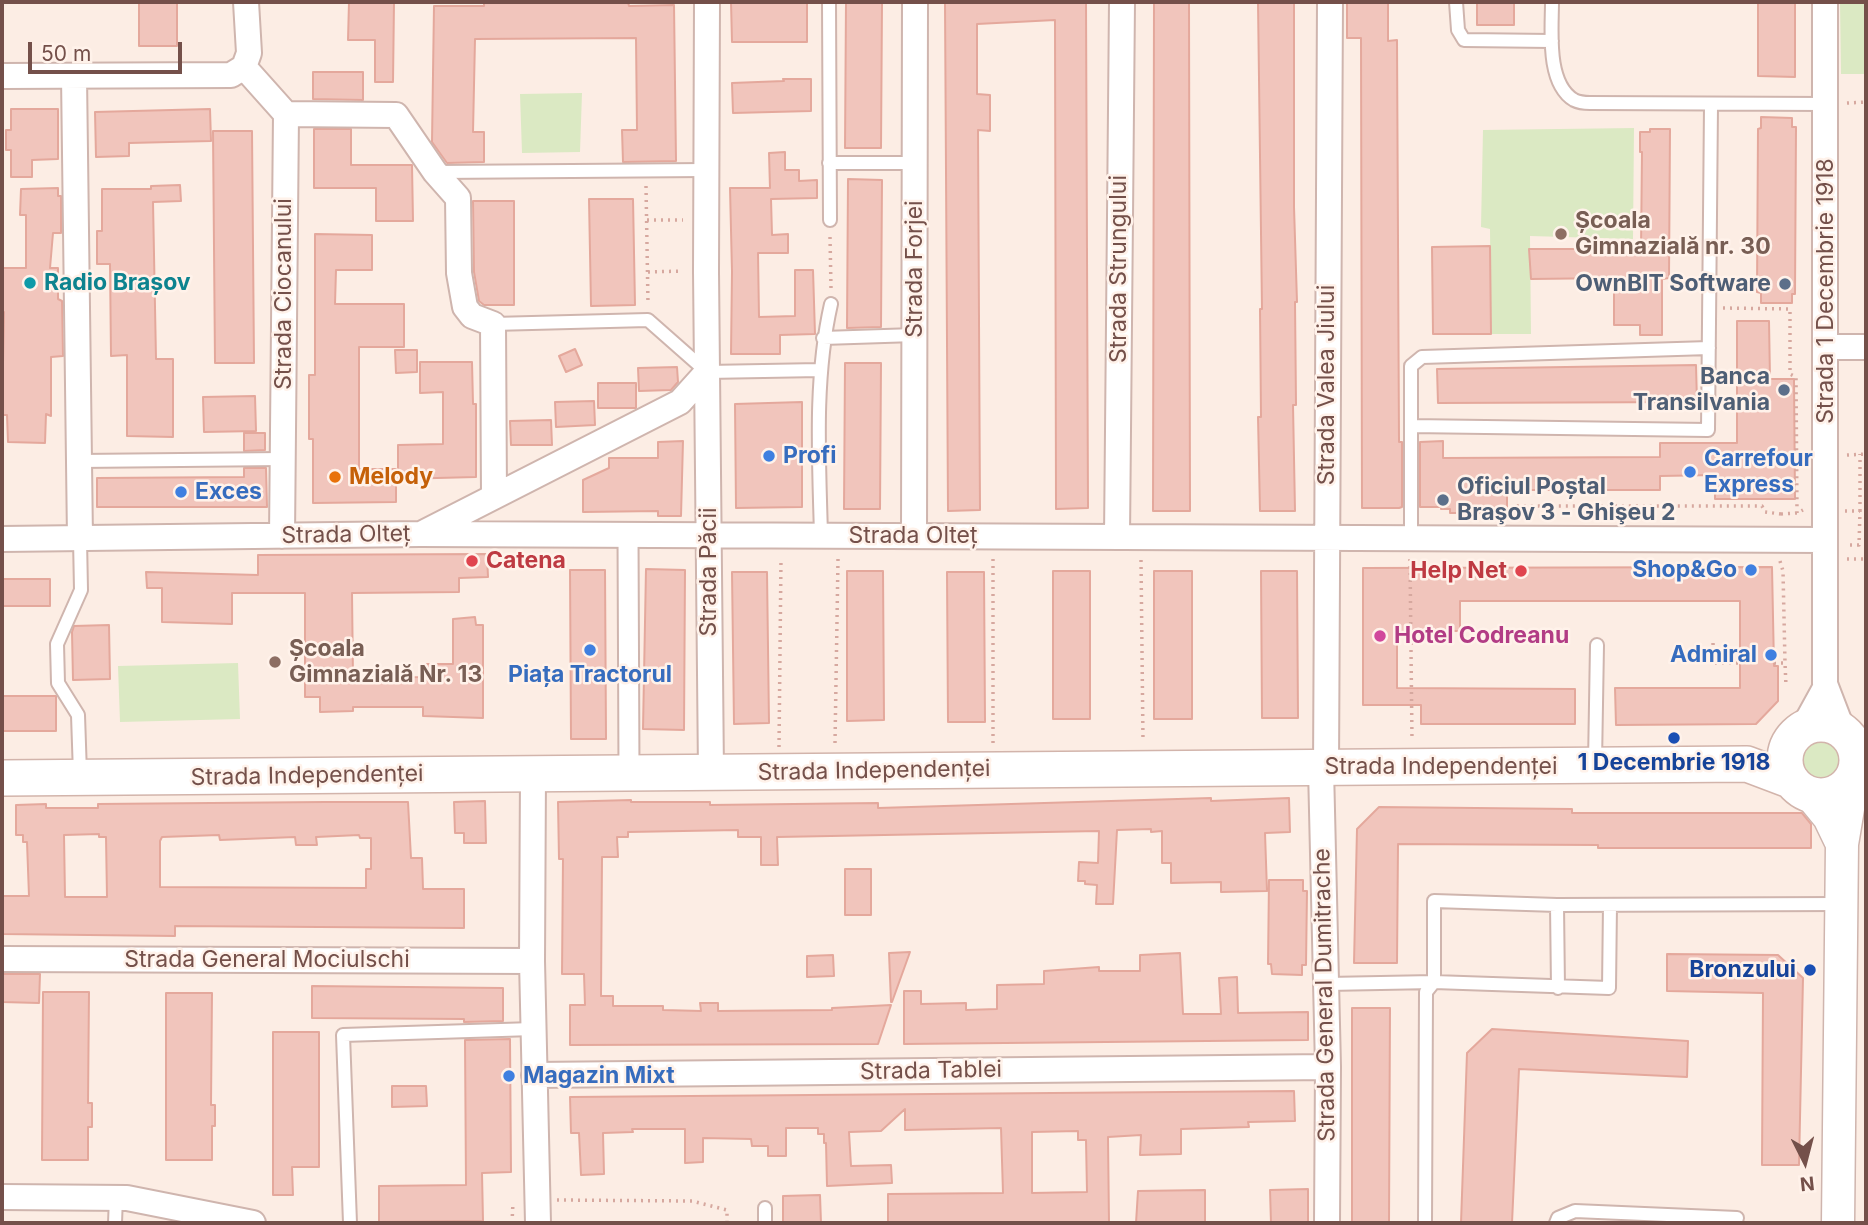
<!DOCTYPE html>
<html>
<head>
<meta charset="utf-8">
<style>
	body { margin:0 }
	#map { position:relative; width:1868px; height:1225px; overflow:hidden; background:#fcede4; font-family:Inter,sans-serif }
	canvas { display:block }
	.frame { position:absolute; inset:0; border:4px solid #74504a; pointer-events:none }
	.north { position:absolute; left:1770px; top:1127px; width:70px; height:70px; -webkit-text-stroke:5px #fff2ea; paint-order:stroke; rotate:174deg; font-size:19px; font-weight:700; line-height:28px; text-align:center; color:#74504a }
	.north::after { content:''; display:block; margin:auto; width:24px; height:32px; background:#74504a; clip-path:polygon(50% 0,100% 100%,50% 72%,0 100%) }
	.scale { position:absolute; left:28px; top:42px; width:154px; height:32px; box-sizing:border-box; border:4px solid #74504a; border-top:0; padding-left:9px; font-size:21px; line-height:24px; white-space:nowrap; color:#74504a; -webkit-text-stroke:5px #fff2ea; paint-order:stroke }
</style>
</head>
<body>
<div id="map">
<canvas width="1868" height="1225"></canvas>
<div class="frame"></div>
<div class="north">N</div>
<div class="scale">50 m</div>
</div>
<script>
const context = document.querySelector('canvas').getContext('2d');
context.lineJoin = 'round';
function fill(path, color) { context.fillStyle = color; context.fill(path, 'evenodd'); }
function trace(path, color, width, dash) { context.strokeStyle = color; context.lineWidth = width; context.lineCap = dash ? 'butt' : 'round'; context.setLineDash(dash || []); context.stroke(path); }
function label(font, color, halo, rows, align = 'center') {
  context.font = font + ' Inter,sans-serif'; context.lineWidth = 5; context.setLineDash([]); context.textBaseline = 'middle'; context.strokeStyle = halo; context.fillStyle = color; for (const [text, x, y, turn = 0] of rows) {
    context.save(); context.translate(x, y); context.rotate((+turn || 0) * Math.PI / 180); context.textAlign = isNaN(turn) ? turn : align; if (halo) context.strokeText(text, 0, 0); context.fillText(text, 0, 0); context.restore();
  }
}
fill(new Path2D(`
	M1840,2h26v72h-25z
	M582,93l-2,59 -58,1 -2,-59z
	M1634,128l-1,111 -103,-3 1,98h-40l-1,-105 -9,-2 2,-97z
	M238,663l2,56 -120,3 -2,-56z
	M1799 760a23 23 0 1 1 46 0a23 23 0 1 1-46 0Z`), '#dbe9c3');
const building = new Path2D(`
	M139,2h38v44h-38z
	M349,2h45l-1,80h-18v-42h-27z
	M484,2h144l1,4 45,-1 2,156 -53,1 -1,-32h15l-1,-92 -161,1 -2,93h11v30l-37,1 -15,-21 2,-136h50z
	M731,2h76v40h-75z
	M846,2h36l-1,146h-36z
	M945,2h141l2,506 -32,1 -1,-489 -78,4v70l13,1v36l-12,-1 2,380 -32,1z
	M1154,2h35l1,509h-37z
	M1258,2h36v205l3,95h-2l1,103h-3l2,106h-35l-2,-94h3l-1,-108h2z
	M1347,2h41v39l9,-1 2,402h3v65l-3,1h-37l-1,-470h-14z
	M1477,2h37v23h-37z
	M1758,2h37v75l-37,-1z
	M313,72h50v28l-50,-1z
	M783,79h28v32l-78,2 -1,-30 52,-2z
	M11,109h47v50l-26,1v17h-21v-27h-5v-20h5z
	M210,109l1,32 -82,2v13l-33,1 -1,-45z
	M1761,117l31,1v9h4l-1,167h-3v9h-31v-10l-4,-1 1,-163 3,-1z
	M314,129h37v36h61l1,56h-37v-33h-62z
	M1650,129h20l-1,149 -7,1v56h-22v-10h-26v-47l-83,1 -2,-30h112l1,-97h-2v-20h10z
	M213,131h39l2,232h-39z
	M785,152v18h14v11l18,-1v18l-46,1 1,36 16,-1v19h-30l1,64 36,-1v-46h18l2,64 -35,1v19h-49l1,-82 -2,-84h40l-1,-35z
	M848,179l34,1 -1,147 -34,1z
	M180,185l1,16 -28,1 3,157h17v78l-46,-1v-81l-16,1 -1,-92h-13v-33h5v-42h49v-3z
	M58,188v8h3v37h-8l-3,35h8v31l4,2 1,55 -12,1v59l-5,-2 -1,29 -37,-1 -1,-27h-5l2,-103h-2v-44h24v-53h-6l1,-26z
	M589,199h44l2,106 -44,1z
	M473,201h41v104h-30l-5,-4 -5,-29z
	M315,234l57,1v35h-36l-1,34h69v43h-45v122h37v33l-83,1v-64h-4v-64h6z
	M1490,246l1,88h-58l-1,-87z
	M1737,321h32l1,58h24l1,120h-80v-24l-55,1v14h-153v23h-57v-4h-9v-2h-21v-65l23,-1v17l217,-1v-14h77z
	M575,349l7,16 -16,7 -7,-16z
	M395,350h22v22l-21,1z
	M420,362h52l1,42h3v73l-78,2v-34l45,-1v-52l-23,1z
	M845,363h36l-1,146h-36z
	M1696,365l1,37 -259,1 -1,-34z
	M677,367l1,15 -7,8 -32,1 -1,-23z
	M598,383h38v25h-38z
	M255,396l1,35 -52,1 -1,-35z
	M594,401l1,24 -39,2 -1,-25z
	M802,402v105l-66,1 -1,-104z
	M551,420l1,25h-41l-1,-24z
	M244,433h21v17l-21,1z
	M683,441l-2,75h-23v-5l-75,1v-32l26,-12v-10h49v-16z
	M244,468h22l1,39h-170v-29l147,-1z
	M487,554l1,23 -29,1v14l-107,1 1,85 71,-1 -1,-13h30v-45l22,-2 1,8h7v93l-60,-2v-9h-70v4l-33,1v-15h-15v-104h-73v31l-70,-2v-34h-15l-1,-16 112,3v-20z
	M1772,567l2,99h4v35l-22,23 -140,1 -1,-37h125v-87h-280v30h-63v57l178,1v35h-154v-19h-58v-137z
	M646,569l39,1 -1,160 -41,-1z
	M570,570h35l1,169h-35z
	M847,571h36l1,149 -37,1z
	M1053,571h37v148h-37z
	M1154,571h38v148h-38z
	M1261,571h36l1,147h-36z
	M732,572h35l2,151 -35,1z
	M947,572h37l1,150h-37z
	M2,579h48v27h-48z
	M109,625l1,54 -37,1 -1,-48 2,-6z
	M2,696h54v35h-54z
	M1211,798v3l78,-3 1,34 -25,1 2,58 -46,1v-10l-50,1v-20h-9v-32l-11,1v-3l-34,1 -4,74h-17l1,-19 -12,-1v-3h-7l1,-19 19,1 1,-32 -322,6 1,28h-17v-28h-23v-7l-110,2v5h-11l1,20h-16l-1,139h12v10h50v4l38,1 -1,-8h18v8l114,-1v-2l59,-3 -13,39 -308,1v-40h15l-1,-31h-22l1,-115h-4l-1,-57 73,-2v2h79v3l168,-2v5z
	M485,801l1,42h-22v-10h-9l-1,-31z
	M325,802h83l3,56h11l1,31h41v39l-289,-2v10l-173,-2v-38h27l-2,-54h-4v-7h-7v-30l30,-1v4h52v-4zM99,834v3h7l1,60h-42l-1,-62zM219,835l1,5 75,-3 1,8h21l-1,-8 43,-2 1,3h11v31h-5v19l-206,-1v-46l2,-4z
	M1379,807l193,2v4h230l9,11v24h-213v-3l-200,-1 -1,119h-43l3,-134z
	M845,869h26v46h-26z
	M1269,880h34v11h4l-1,74h-4v10l-30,-1 -1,-10h-3z
	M910,952l-18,50h-1l-2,-49z
	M1180,953l3,61h38l-2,-36 18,-1 1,36 70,-1v28l-404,4v-53h17v13l45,-1v7l31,-1v-24l47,-1v-13l55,-4v4h41v-16z
	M1667,954l111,1 25,23 -4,187h-37l1,-172 -96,-2z
	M833,955l1,21 -27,1v-21z
	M2,974h38l-1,29 -37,-1z
	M312,986l191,2v33l-39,1v-3l-152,-1z
	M43,992h46l-1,111h4v24h-4v33h-46z
	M166,993h46l-1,112h4v21h-3v34h-46z
	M1352,1008h38l-1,215h-37z
	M1492,1029l196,12 -1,36 -168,-8 -7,154h-51l6,-170z
	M273,1032h46v135h-27l1,28h-20z
	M510,1039l1,133 -29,1 1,48 -104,1v-36l87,-1 -1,-145z
	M392,1086h34l1,20 -35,1z
	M1294,1091l1,30 -47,1 1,5 -68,2v25l-41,1 1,-20 -33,2 1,86h-221v-29l115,-1 -2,-65 -96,2v-21l-24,22 -32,1 2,34 40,-1 1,18 -65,3 -1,-43h-2v-9h-6v-6h-32v28h-18v-10h-16l-1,-7 -48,-1v24l-18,1v-34h-53l1,3 -30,1 1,41 -23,1 -2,-42h-8l-1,-36zM1078,1131v9h8l1,52 -55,1v-61z
	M1308,1189v34h-37l-1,-33z
	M1205,1190v33h-69l2,-32z
	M820,1195l1,28h-38v-27z`);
fill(building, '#f1c5bc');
trace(building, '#e4a89c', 2);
const service = new Path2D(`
	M829,2l1,218
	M1456,2l2,28 6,10 88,1
	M1552,2c0,28 -6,81 22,98 4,2 12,3 16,3l236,1
	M829,163h86
	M437,172l269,-2
	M493,324l155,-4 59,52 113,-2
	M823,338l92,-3
	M1411,426l297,4 3,-324
	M79,461l204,-2
	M821,535c-2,-76 -7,-156 10,-231
	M1411,538v-172l11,-9 287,-9
	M80,539l1,51 -24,54 1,39 20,32 2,59
	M1595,763l2,-118
	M1557,905l1,83
	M1327,984l107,-2 175,6 1,-83
	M115,1223l1,-26
	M350,1223l-7,-188 190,-6
	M765,1223v-15
	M1425,1223l1,-231 8,-10v-81l123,4 284,-1
	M1556,1223l2,-5 17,-7 162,7`);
const pedestrian = new Path2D(`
	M628,535l1,238`);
const minor = new Path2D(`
	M707,2l-1,269 5,502
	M1825,2v682l18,47
	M244,67l42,47 -4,422
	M2,76l229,-1 13,-8 5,-14 -3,-51
	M74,76l6,463
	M286,114l110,1 39,57 23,26 1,75 6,34 7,9 21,8 1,172
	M1826,347h40
	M423,533l257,-131 27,-30
	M914,536l1,-534
	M1117,537l5,-535
	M2,539l418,-5 1405,6
	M1803,728l22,-40
	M1326,767l4,-765
	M1321,768l7,299 -1,156
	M533,774l-1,187 6,262
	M2,959l530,2
	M534,1075l794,-8
	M2,1197l125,1 126,25`);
const tertiary = new Path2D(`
	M1811,795l18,22 13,27
	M1838,1223l4,-379 11,-65`);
const secondary = new Path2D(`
	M1785 760a36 36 0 1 1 72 0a36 36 0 1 1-72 0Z
	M2,778l1745,-14 45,17`);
trace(service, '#cfb5ae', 16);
trace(pedestrian, '#cfb5ae', 23);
trace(minor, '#cfb5ae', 28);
trace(tertiary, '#cfb5ae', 35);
trace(secondary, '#d2b4ab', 38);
trace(new Path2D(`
	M1847,103l19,-1
	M646,186l2,118
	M647,220h36
	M830,237l1,51
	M648,272l35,-1
	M1723,308l67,1v65l6,3 1,136
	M1847,455l19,-1
	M1845,511h15l-1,34h-11
	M1860,511v-57
	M1781,514l16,-1 6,-3
	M1513,518l2,-12h247l3,6 16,2
	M1410,559l2,181
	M1847,559h19
	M1141,560l2,181
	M1780,561l3,10 2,92
	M1713,643l1,20h27
	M1774,663h11l1,23
	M835,743l3,-184
	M993,743v-184
	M779,747l2,-189
	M557,1200l135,1 35,9v13
	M512,1223l1,-21`), '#d6a89f', 3.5, [2, 5]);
trace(service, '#fff', 12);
trace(pedestrian, '#fff', 19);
trace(minor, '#fff', 24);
trace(tertiary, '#fff', 32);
trace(secondary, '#fff', 35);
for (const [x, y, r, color] of [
	[1561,234,7,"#8d6e63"],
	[30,283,7,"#0f9aa8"],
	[1785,284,7,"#5c6f8a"],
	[1784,390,7,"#5c6f8a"],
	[769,456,7,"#3f7fe0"],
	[1690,472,7,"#3f7fe0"],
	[335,477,7,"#e8710a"],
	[181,492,7,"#3f7fe0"],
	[1443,500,7,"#5c6f8a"],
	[472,561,7,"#e0444e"],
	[1751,570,7,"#3f7fe0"],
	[1521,571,7,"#e0444e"],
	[1380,636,7,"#d1479c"],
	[590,650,7,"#3f7fe0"],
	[1771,655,7,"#3f7fe0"],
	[275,662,7,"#8d6e63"],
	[1674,738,7,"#1a4fb4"],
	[1810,970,7,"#1a4fb4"],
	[509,1076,7,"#3f7fe0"]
]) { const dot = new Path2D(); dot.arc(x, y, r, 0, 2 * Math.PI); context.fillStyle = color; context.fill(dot); trace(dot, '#fff2ea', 2.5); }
label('bold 23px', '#785e54', '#fff2ea', [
	["Școala",1575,221],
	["Gimnazială nr. 30",1575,247],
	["Școala",289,649],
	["Gimnazială Nr. 13",289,675]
], 'left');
label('23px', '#74504a', '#fff2ea', [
	["Strada Forjei",915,269,-90],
	["Strada Strungului",1119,269,-90],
	["Strada 1 Decembrie 1918",1826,291,-90],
	["Strada Ciocanului",284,294,-90],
	["Strada Valea Jiului",1327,385,-90],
	["Strada Olteț",346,535,-1],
	["Strada Olteț",913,536],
	["Strada Păcii",709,572,-90],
	["Strada Independenței",1441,767],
	["Strada Independenței",874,771,-1],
	["Strada Independenței",307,776,-1],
	["Strada General Mociulschi",267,960],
	["Strada General Dumitrache",1325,995,-91],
	["Strada Tablei",931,1071,-1]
]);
label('bold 23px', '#0d838f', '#fff2ea', [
	["Radio Brașov",44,283]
], 'left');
label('bold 23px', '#4e5e75', '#fff2ea', [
	["OwnBIT Software",1771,284],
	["Banca",1770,377],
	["Transilvania",1770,403],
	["Oficiul Poștal",1457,487,"left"],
	["Braşov 3 - Ghişeu 2",1457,513,"left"]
], 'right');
label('bold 23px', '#366cbe', '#fff2ea', [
	["Profi",783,456],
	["Carrefour",1704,459],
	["Express",1704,485],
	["Exces",195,492],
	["Shop&Go",1737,570,"right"],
	["Admiral",1757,655,"right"],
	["Piața Tractorul",590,675,"center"],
	["Magazin Mixt",523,1076]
], 'left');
label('bold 23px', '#c56008', '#fff2ea', [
	["Melody",349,477]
], 'left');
label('bold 23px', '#be3a42', '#fff2ea', [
	["Catena",486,561],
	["Help Net",1507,571,"right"]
], 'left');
label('bold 23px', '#b23c85', '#fff2ea', [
	["Hotel Codreanu",1394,636]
], 'left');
label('bold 23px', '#164399', '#fff2ea', [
	["1 Decembrie 1918",1674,763],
	["Bronzului",1796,970,"right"]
]);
</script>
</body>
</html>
